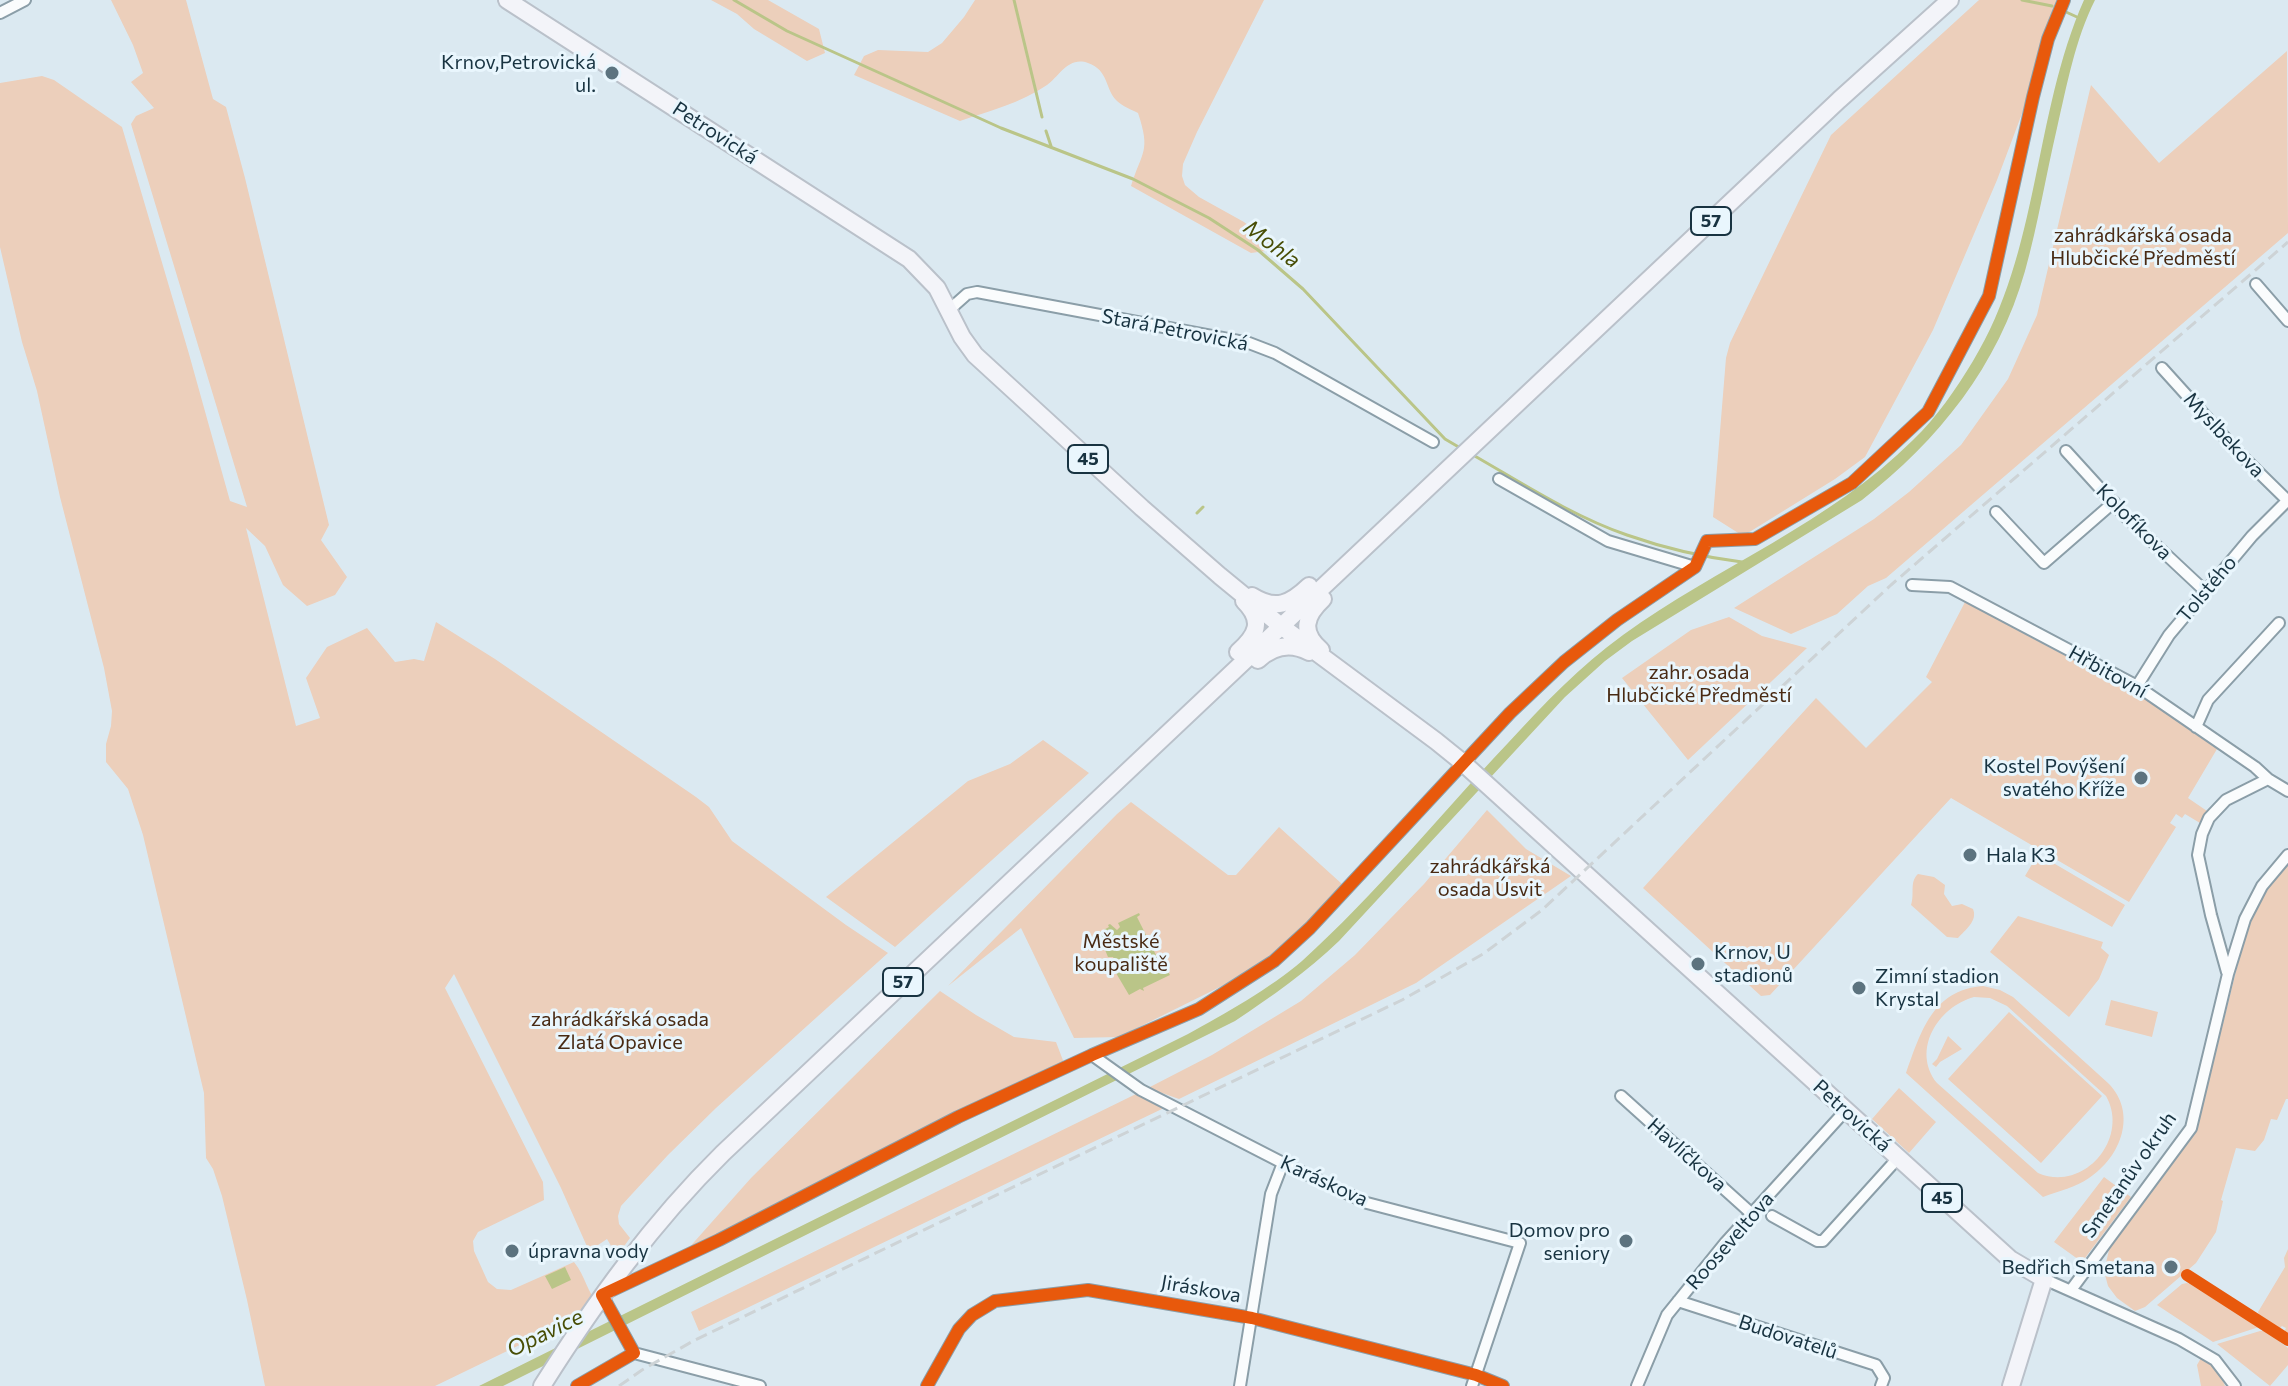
<!DOCTYPE html>
<html>
<head>
<meta charset="utf-8">
<style>
	body { margin:0 }
	canvas { display:block; background:#dbe9f1 }
</style>
</head>
<body>
<canvas width="2288" height="1386"></canvas>
<script>
const context = document.querySelector('canvas').getContext('2d');
context.lineJoin = 'round';
function fill(path, color) { context.fillStyle = color; context.fill(path, 'evenodd'); }
function trace(path, color, width, dash) { context.strokeStyle = color; context.lineWidth = width; context.lineCap = dash ? 'butt' : 'round'; context.setLineDash(dash || []); context.stroke(path); }
function label(font, color, halo, rows, align = 'center') {
  context.font = font + ' Commissioner,sans-serif'; context.lineWidth = 6; context.setLineDash([]); context.textBaseline = 'middle'; context.strokeStyle = halo; context.fillStyle = color; for (const [text, x, y, turn = 0] of rows) {
    context.save(); context.translate(x, y); context.rotate((+turn || 0) * Math.PI / 180); context.textAlign = isNaN(turn) ? turn : align; if (halo) context.strokeText(text, 0, 0); context.fillText(text, 0, 0); context.restore();
  }
}
fill(new Path2D(`
	M111,0h75l27,99 13,8 19,71 84,347 -8,15 26,37 -12,18 -28,11 -24,-21 -18,-39 -19,-18 50,198 24,-8 -14,-40 21,-31 40,-19 28,34 19,-3 10,2 12,-39 59,37 201,138 13,10 23,34 114,84 42,28 -172,155 -48,47 -36,39 -11,12 -3,10 1,8 11,14 -13,18 -10,-17 -18,12 -28,-63 -107,-214 -9,14 98,194 1,18 -66,32 -5,9 1,10 14,31 9,7 14,1 63,-28c12,15 12,29 26,44l-165,80h-170l-18,-86 -25,-104 -9,-27 -7,-11 -2,-65 -61,-258 -15,-46 -22,-27v-18l5,-18 1,-15 -8,-43 -44,-171 -23,-106 -15,-49 -22,-95v-164l42,-7 12,4 68,47 67,227 41,147 17,6 -116,-383 5,-8 18,-8 -23,-26 12,-9 -10,-28z
	M711,0h57l51,29 6,24 -18,8 -53,-32 -17,-15z
	M975,0h289l-67,132 -14,32 -1,12 3,9 14,12 45,25 36,27 -29,4 -120,-67c11,-35 20,-34 7,-73 -6,-3 -16,-7 -21,-12 -12,-11 -8,-31 -29,-38 -20,-7 -29,14 -41,22 -26,18 -58,26 -87,36l-106,-46 10,-19 14,-6 50,2 14,-9 22,-26z
	M1979,0h80l-30,95 -32,85 -64,150 -68,127 -30,22 -92,57 -30,-19 13,-159 4,-15 101,-208z
	M2287,51l1,182 -402,345 -18,8 -31,28 -46,20 -57,-26 140,-89 35,-27 52,-47 47,-66 29,-64 54,-230 68,78z
	M1965,602l181,97 71,50 -29,49 19,13 -7,12 -15,-9 -3,4 -6,-4 -6,9 6,4 -47,75 -178,-104 -181,197 -9,1 -118,-108 173,-190 50,50 66,-66 -6,-5z
	M1729,617l33,19 45,12 -119,112 -66,-82 69,-48z
	M1043,740l46,33 -194,174 -69,-50 142,-116 42,-17z
	M1131,802l97,73h8l43,-48 63,57 -48,56 -60,40 -115,57 -45,1 -53,-110 -73,58 169,-172z
	M1487,810l39,39 45,27 -155,107 -237,116 -31,-11 64,-33 89,-54 54,-46 69,-71z
	M2038,854l87,51 -13,22 -87,-51z
	M2288,863v236h-2l-9,21 -6,-1 -7,21 -9,11 -19,-3 -15,52 2,1 -7,31 -20,31 -51,44 -10,4 -18,-13 -9,-12 -4,-15 6,-25 86,-114 48,-193 15,-38 11,-17z
	M1918,874l16,3 11,8 -1,9 8,12 10,-2 11,5c5,12 -8,21 -15,29l-11,-1 -36,-32c4,-11 -2,-23 7,-31z
	M2018,916l85,26 -2,6 8,7 -10,24 -30,38 -79,-65z
	M1983,986l17,4 13,7 95,86c30,30 13,74 -19,95 -13,9 -30,13 -46,19l-137,-124c15,-41 26,-83 77,-87zM1974,997l16,1 17,8 99,90c24,42 -22,97 -68,77l-101,-90c-26,-33 1,-76 37,-86z
	M940,991l36,24 38,22 42,5 8,21 -377,187 64,-72z
	M2111,1000l47,12 -6,25 -47,-12z
	M2009,1012l93,84 -61,67 -93,-84z
	M1948,1036l14,13 -22,13 -4,5 -4,-3 5,-5z
	M1899,1088l37,34 -27,31 -37,-34z
	M1136,1094l28,14 -465,223 -8,-19z
	M2104,1177l27,20 -49,65 -28,-20z
	M2288,1249v84l-4,-1 2,-4 -4,-2 -2,2 -21,-13 -1,-3 27,-45 -1,-9z
	M2187,1283l3,1 69,43 -46,15 -56,-37 25,-21z
	M2260,1331h5l23,17v17l-18,21 -53,-42z
	M2201,1358c12,8 19,14 24,28h-24l-4,-21z`), '#eccfbb');
fill(new Path2D(`
	M2084,0h11c-20,40 -28,85 -38,128 -11,47 -19,96 -32,143 -27,95 -86,169 -163,229l-230,141 -27,20 -40,36 -226,244c-32,31 -67,55 -104,80l-732,365h-24l709,-352c36,-20 83,-46 114,-73 74,-67 138,-146 206,-218 36,-39 72,-77 115,-108 94,-68 207,-112 290,-195 24,-23 43,-51 60,-79 67,-109 60,-246 111,-361z
	M1139,913l1,2 -3,2 28,56 3,-1 2,3 -27,13 1,3 -4,-2 -11,6 -13,-22 3,-5 -6,-11h-5l-10,-24 11,-6 -1,-2 2,-1 7,6 3,-3 -2,-4z
	M565,1267l6,13 -19,9 -7,-13z`), '#bac588');
trace(new Path2D(`
	M734,0l53,31 214,97 132,51 76,39 49,32 45,39 142,150 17,10
	M1014,0l28,117
	M2022,0l30,6
	M2066,12l11,5
	M1046,131l5,15
	M1473,455c49,28 99,61 154,80 37,13 75,22 115,27
	M1197,513l6,-6`), '#bac588', 3);
const minor = new Path2D(`
	M0,13l25,-13
	M2256,284l32,37
	M949,310l18,-16 10,-2 272,51 26,10 158,89
	M2162,368l76,84 50,49
	M2066,451l61,67 78,73
	M1499,479l109,62 87,26
	M1996,512l48,51 70,-61
	M1912,585l38,2 187,99 118,81 13,12 20,12
	M2137,686l32,-51 83,-99 36,-36
	M2196,727l12,-27 71,-77
	M2227,972l-16,-57 -13,-60 4,-21 7,-16 17,-18 42,-21
	M1092,1055l49,35 142,73 84,40 153,40 -48,143
	M1621,1096l131,118
	M1772,1216l45,25h6l75,-83
	M2044,1279l135,60 36,21 20,26
	M2071,1290l120,-162 37,-154 17,-55 17,-33 26,-31
	M1678,1301l198,64 8,13 -3,8
	M634,1353l-32,-58 117,-55 239,-123 134,-62 107,-46 75,-48 36,-33 200,-215 54,-51 53,-42 78,-53 12,-26 48,-2 97,-56 76,-71 61,-116 44,-199 15,-58 16,-39
	M634,1353l126,33
	M577,1386l57,-33
	M927,1386l32,-57 13,-14 23,-14 93,-11 164,28 224,57 27,11
	M1240,1386l31,-192 12,-31
	M1637,1386l30,-71 59,-73 120,-132`);
const primary = new Path2D(`
	M507,0l402,259 28,29 25,49 13,18 167,153 78,68 61,50 155,115 26,21 548,497 34,20 -33,107
	M1252,596c24,15 38,8 57,-10
	M1321,650c-21,-18 -16,-34 2,-51
	M1238,652c19,-17 26,-31 6,-51
	M1258,660c15,-14 32,-18 51,-8
	M542,1386c53,-84 110,-163 181,-233l1116,-1053 111,-100`);
trace(minor, '#8b9ea8', 14);
trace(primary, '#bac1ca', 20);
trace(minor, '#fafcfd', 10);
trace(primary, '#f3f4f9', 16);
trace(new Path2D(`
	M619,1386l23,-16 53,-30 707,-340 81,-46 59,-44 349,-325 397,-343`), '#cdd3d6', 3, [12, 6]);
trace(new Path2D(`
	M2187,1275l101,65
	M577,1386l57,-33 -32,-58 117,-55 239,-123 134,-62 107,-46 75,-48 36,-33 200,-215 54,-51 53,-42 78,-53 12,-26 48,-2 97,-56 76,-71 61,-116 44,-199 15,-58 16,-39
	M927,1386l32,-57 13,-14 23,-14 93,-11 164,28 224,57 27,11`), '#e8590c', 12);
for (const [x, y, r, color] of [
	[612,73,8,"#5c737f"],
	[2141,778,8,"#5c737f"],
	[1970,855,8,"#5c737f"],
	[1698,964,8,"#5c737f"],
	[1859,988,8,"#5c737f"],
	[1626,1241,8,"#5c737f"],
	[512,1251,8,"#5c737f"],
	[2171,1267,8,"#5c737f"]
]) { const dot = new Path2D(); dot.arc(x, y, r, 0, 2 * Math.PI); context.fillStyle = color; context.fill(dot); trace(dot, '#e9f6fd', 3); }
for (const [x, y, w] of [
	[1711,221,40],
	[1088,459,40],
	[903,982,40],
	[1942,1198,40]
]) { const box = new Path2D(); box.roundRect(x - w / 2, y - 14, w, 28, 6); context.fillStyle = '#e9f6fd'; context.fill(box); trace(box, '#183341', 2); }
label('bold 18px', '#183341', null, [
	["57",1711,221],
	["45",1088,459],
	["57",903,982],
	["45",1942,1198]
]);
label('20px', '#183341', '#e9f6fd', [
	["Krnov,Petrovická",596,62],
	["ul.",596,85],
	["Kostel Povýšení",2125,766],
	["svatého Kříže",2125,789],
	["Hala K3",1986,855,"left"],
	["Krnov, U",1714,952,"left"],
	["stadionů",1714,975,"left"],
	["Zimní stadion",1875,976,"left"],
	["Krystal",1875,999,"left"],
	["Domov pro",1610,1230],
	["seniory",1610,1253],
	["úpravna vody",528,1251,"left"],
	["Bedřich Smetana",2155,1267]
], 'right');
label('20px', '#183341', '#e9f6fd', [
	["Petrovická",715,133,33],
	["Stará Petrovická",1175,330,11],
	["Myslbekova",2224,435,47],
	["Kolofíkova",2134,522,45],
	["Tolstého",2207,589,-50],
	["Hřbitovní",2108,672,29],
	["Petrovická",1852,1116,42],
	["Havlíčkova",1687,1155,42],
	["Smetanův okruh",2129,1175,-55],
	["Karáskova",1324,1181,25],
	["Rooseveltova",1730,1241,-49],
	["Jiráskova",1201,1289,10],
	["Budovatelů",1788,1337,18]
]);
label('20px', '#492a13', '#e9f6fd', [
	["zahrádkářská osada",2143,235],
	["Hlubčické Předměstí",2143,258],
	["zahr. osada",1699,672],
	["Hlubčické Předměstí",1699,695],
	["zahrádkářská",1490,866],
	["osada Úsvit",1490,889],
	["Městské",1121,941],
	["koupaliště",1121,964],
	["zahrádkářská osada",620,1019],
	["Zlatá Opavice",620,1042]
]);
label('italic 22px', '#484e06', '#e9f6fd', [
	["Mohla",1272,244,37],
	["Opavice",545,1333,-26]
]);
</script>
</body>
</html>
